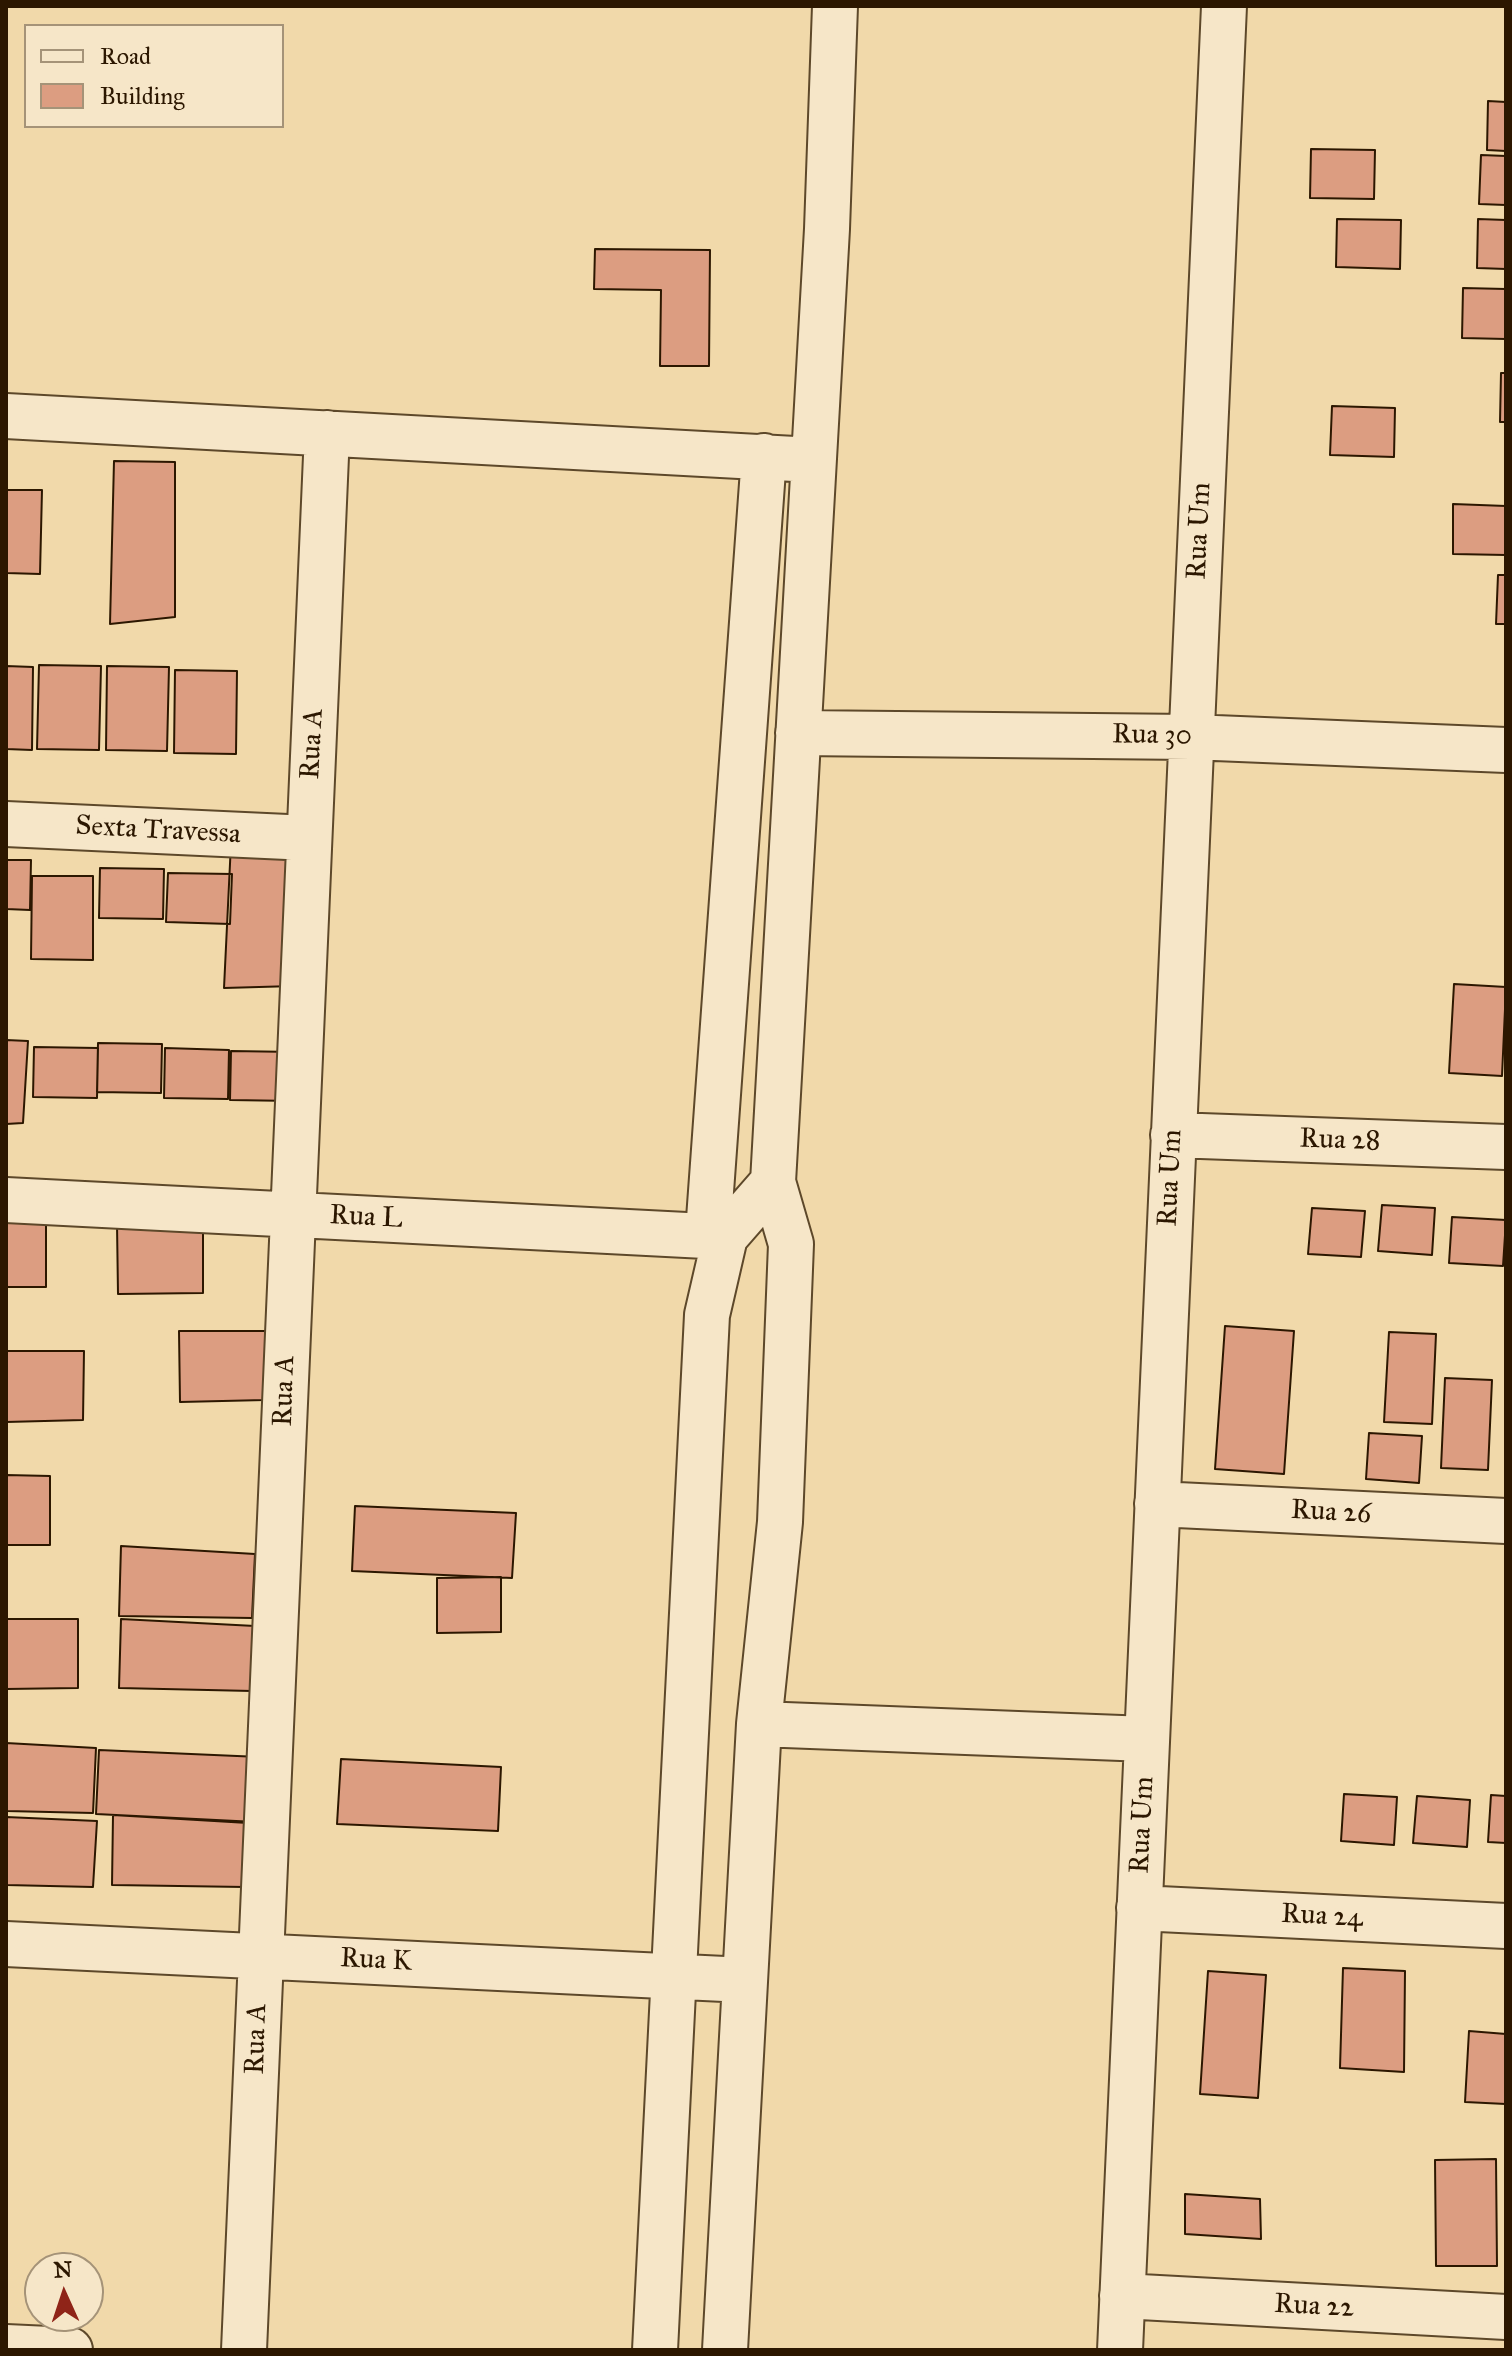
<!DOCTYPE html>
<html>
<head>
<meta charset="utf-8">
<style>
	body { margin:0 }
	#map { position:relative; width:1512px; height:2356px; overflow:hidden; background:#f1d9aa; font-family:"IM FELL Great Primer",serif }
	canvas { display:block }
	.frame { position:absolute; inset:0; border:8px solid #2c1700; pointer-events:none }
	.legend { position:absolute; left:24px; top:24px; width:260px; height:104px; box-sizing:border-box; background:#f6e6c8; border:2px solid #a59378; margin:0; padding:10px 14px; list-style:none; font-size:24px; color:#2c1700 }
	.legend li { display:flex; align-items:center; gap:16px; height:40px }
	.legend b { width:40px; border:2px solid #a59378 }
	.north { position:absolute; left:24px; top:2252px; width:80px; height:80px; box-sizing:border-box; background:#f6e6c8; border:2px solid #a59378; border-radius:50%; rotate:357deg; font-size:22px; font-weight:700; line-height:32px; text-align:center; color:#2c1700 }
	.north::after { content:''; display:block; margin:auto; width:28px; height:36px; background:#8f2418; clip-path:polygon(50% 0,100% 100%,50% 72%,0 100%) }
</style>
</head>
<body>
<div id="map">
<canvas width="1512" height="2356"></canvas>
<div class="frame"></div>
<ul class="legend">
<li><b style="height:10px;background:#f6e6c8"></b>Road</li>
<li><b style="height:22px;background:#dc9d81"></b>Building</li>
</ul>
<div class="north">N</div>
</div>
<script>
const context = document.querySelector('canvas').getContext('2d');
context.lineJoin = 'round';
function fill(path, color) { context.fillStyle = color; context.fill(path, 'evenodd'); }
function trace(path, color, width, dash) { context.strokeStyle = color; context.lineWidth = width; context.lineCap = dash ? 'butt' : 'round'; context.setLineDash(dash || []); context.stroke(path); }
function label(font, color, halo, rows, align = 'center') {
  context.font = font + ' "IM FELL Great Primer",serif'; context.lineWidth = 8; context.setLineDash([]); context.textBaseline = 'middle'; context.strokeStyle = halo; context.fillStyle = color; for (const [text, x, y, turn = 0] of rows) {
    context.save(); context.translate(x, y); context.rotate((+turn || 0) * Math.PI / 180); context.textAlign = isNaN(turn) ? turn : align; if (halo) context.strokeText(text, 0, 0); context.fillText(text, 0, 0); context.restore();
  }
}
const building = new Path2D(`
	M1488,101l18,1v49l-19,-1z
	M1311,149l64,1 -1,49 -64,-1z
	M1481,155l25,1v49l-27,-1z
	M1337,219l64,1 -1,49 -64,-2z
	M1478,219l28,1v49l-29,-1z
	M595,249l115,1 -1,116h-49l1,-76 -67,-1z
	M1463,288l43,1v50l-44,-1z
	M1501,373h5v49h-6z
	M1332,406l63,2 -1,49 -64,-2z
	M114,461l61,1v155l-65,7z
	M6,490h36l-2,84 -34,-1z
	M1453,504l53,2v49l-53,-1z
	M1498,575h8v49h-10z
	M39,665l62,1 -2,84 -62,-1z
	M6,666l27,1 -1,83 -26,-1z
	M107,666l62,1 -2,84 -61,-1z
	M175,670l62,1 -1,83 -62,-1z
	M231,843l69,3 -6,140 -70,2z
	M6,860h25l-1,50 -24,-1z
	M100,868l64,1 -1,50 -64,-1z
	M168,873l64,1 -2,50 -64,-2z
	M32,876h61v84l-62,-1z
	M1454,984l52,3 -4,89 -53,-3z
	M6,1040l22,1 -5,82 -17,1z
	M98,1043l64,1 -1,49 -64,-1z
	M34,1047l64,1 -1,50 -64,-1z
	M165,1048l64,2 -1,49 -64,-1z
	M231,1051l64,1 -1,49 -64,-1z
	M1382,1205l53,3 -3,47 -54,-4z
	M1312,1208l53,3 -4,46 -53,-3z
	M6,1217h40v70h-40z
	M1452,1217l54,3 -3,46 -54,-3z
	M117,1224h86v69l-85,1z
	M1225,1326l69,5 -10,143 -69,-5z
	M179,1331h86v69l-85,2z
	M1389,1332l47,2 -4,90 -48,-2z
	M6,1351h78l-1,69 -77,2z
	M1445,1378l47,2 -4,90 -47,-2z
	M1369,1433l53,3 -3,47 -53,-4z
	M6,1475l44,1v69h-44z
	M355,1506l161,7 -4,65 -160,-7z
	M121,1546l134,8 -3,64 -133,-2z
	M501,1577v55l-64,1v-55z
	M6,1619h72v69l-72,1z
	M121,1619l134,7 -3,65 -133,-3z
	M6,1743l90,5 -3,65 -87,-2z
	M99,1750l161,7 -4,65 -160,-8z
	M341,1759l160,8 -3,64 -161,-7z
	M1344,1794l53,3 -3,48 -53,-4z
	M1491,1795l15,1v47l-18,-1z
	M1417,1796l53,4 -3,47 -54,-4z
	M113,1815l135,8 -3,64 -133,-2z
	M6,1817l91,4 -4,66 -87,-2z
	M1343,1968l62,3 -1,101 -64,-4z
	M1208,1971l58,4 -8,123 -58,-4z
	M1469,2031l37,3v70l-41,-2z
	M1496,2159l1,107h-61l-1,-106z
	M1185,2194l75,5 1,40 -76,-5z`);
fill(building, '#dc9d81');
trace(building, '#2c1700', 2);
const minor = new Path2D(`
	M6,416l807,44
	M798,733l393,4 315,13
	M6,824l303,14
	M1173,1135l333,12
	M6,1200l719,37
	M708,1233l56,-777
	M1157,1504l349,17
	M759,1724l388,15
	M1139,1908l367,18
	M6,1944l739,36
	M1122,2296l384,21
	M6,2347l64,3
	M244,2350l83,-1917
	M655,2350l52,-1035 18,-78 48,-55
	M725,2350l34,-626 21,-202 11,-278 -18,-62 54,-953 8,-223
	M1120,2350l104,-2344`);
trace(minor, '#5d482a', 48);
trace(minor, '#f6e6c8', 44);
label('28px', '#2c1700', '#f6e6c8', [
	["Rua Um",1200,531,-87],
	["Rua 30",1152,736,1],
	["Rua A",313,744,-87],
	["Sexta Travessa",158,831,3],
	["Rua 28",1340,1141,2],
	["Rua Um",1171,1178,-87],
	["Rua L",366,1218,3],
	["Rua A",285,1391,-88],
	["Rua 26",1331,1513,3],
	["Rua Um",1143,1825,-87],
	["Rua 24",1322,1917,3],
	["Rua K",376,1961,3],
	["Rua A",257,2039,-88],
	["Rua 22",1314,2307,3]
]);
</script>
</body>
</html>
